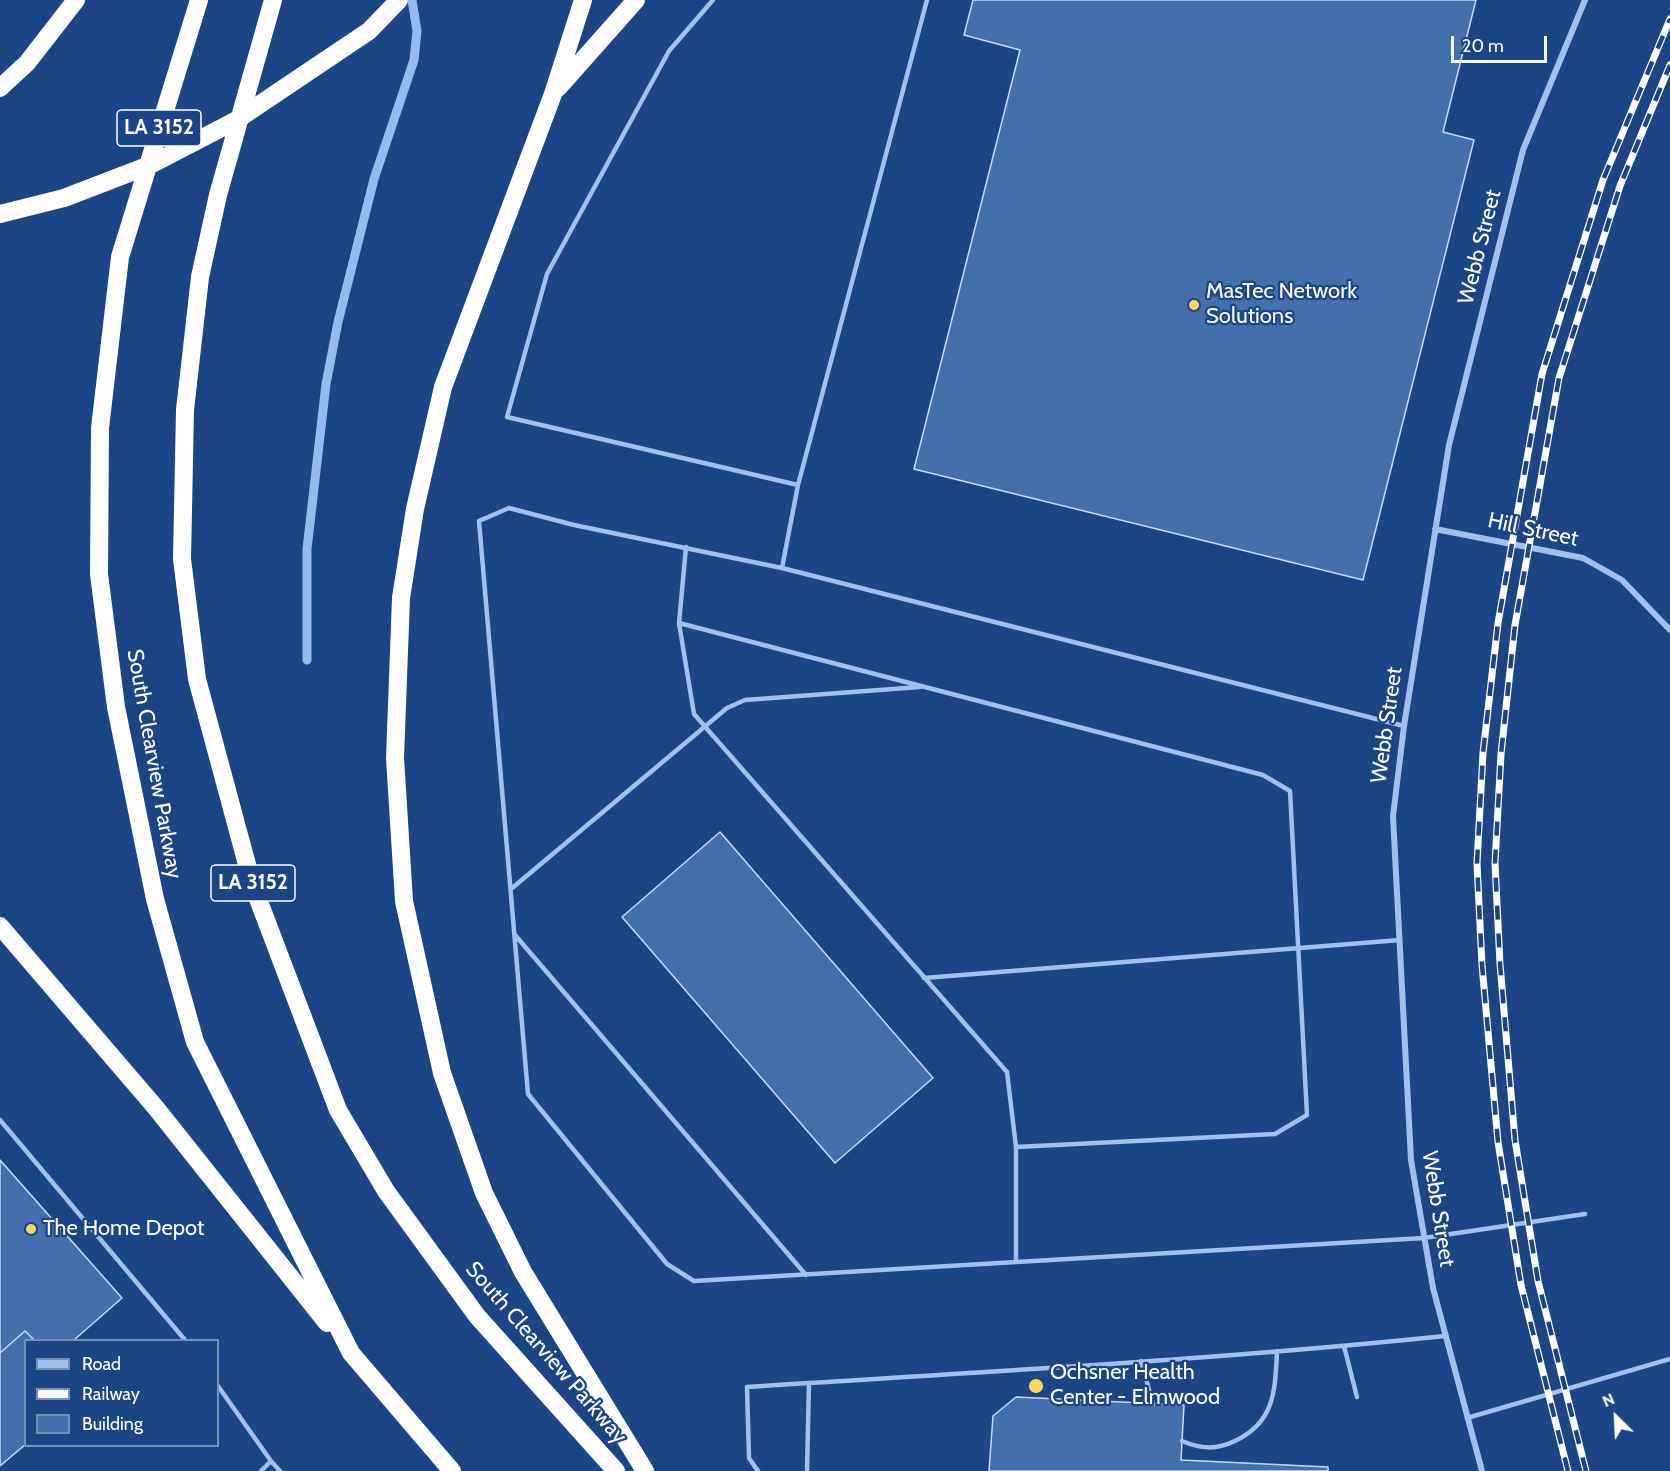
<!DOCTYPE html>
<html>
<head>
<meta charset="utf-8">
<style>
	body { margin:0 }
	#map { position:relative; width:1670px; height:1471px; overflow:hidden; background:#1b4584; font-family:Cabin,sans-serif }
	canvas { display:block }
	.legend { position:absolute; left:24px; top:1339px; width:195px; height:108px; box-sizing:border-box; background:#1b4584; border:2px solid #768fb5; margin:0; padding:8px 10px; list-style:none; font-size:18px; color:#fff }
	.legend li { display:flex; align-items:center; gap:12px; height:30px }
	.legend b { width:30px; border:2px solid #768fb5 }
	.north { position:absolute; left:1586px; top:1387px; width:60px; height:60px; -webkit-text-stroke:4px #1b4584; paint-order:stroke; rotate:336deg; font-size:16px; font-weight:700; line-height:24px; text-align:center; color:#fff }
	.north::after { content:''; display:block; margin:auto; width:21px; height:27px; background:#fff; clip-path:polygon(50% 0,100% 100%,50% 72%,0 100%) }
	.scale { position:absolute; left:1451px; top:36px; width:96px; height:27px; box-sizing:border-box; border:3px solid #fff; border-top:0; padding-left:8px; font-size:18px; line-height:21px; white-space:nowrap; color:#fff; -webkit-text-stroke:4px #1b4584; paint-order:stroke }
</style>
</head>
<body>
<div id="map">
<canvas width="1670" height="1471"></canvas>
<ul class="legend">
<li><b style="height:8px;background:#a2c0eb"></b>Road</li>
<li><b style="height:8px;background:#fff"></b>Railway</li>
<li><b style="height:16px;background:#446fad"></b>Building</li>
</ul>
<div class="north">N</div>
<div class="scale">20 m</div>
</div>
<script>
const context = document.querySelector('canvas').getContext('2d');
context.lineJoin = 'round';
function trace(path, color, width, dash) { context.strokeStyle = color; context.lineWidth = width; context.lineCap = dash ? 'butt' : 'round'; context.setLineDash(dash || []); context.stroke(path); }
function fill(path, color) { context.fillStyle = color; context.fill(path, 'evenodd'); }
function label(font, color, halo, rows, align = 'center') {
  context.font = font + ' Cabin,sans-serif'; context.lineWidth = 4.5; context.setLineDash([]); context.textBaseline = 'middle'; context.strokeStyle = halo; context.fillStyle = color; for (const [text, x, y, turn = 0] of rows) {
    context.save(); context.translate(x, y); context.rotate((+turn || 0) * Math.PI / 180); context.textAlign = isNaN(turn) ? turn : align; if (halo) context.strokeText(text, 0, 0); context.fillText(text, 0, 0); context.restore();
  }
}
trace(new Path2D(`
	M307,660v-111l19,-165 12,-62 36,-143 40,-119 3,-29 -5,-31`), '#95baed', 9);
const building = new Path2D(`
	M973,0h503l-33,132 31,8 -111,440 -449,-111 106,-419 -56,-15z
	M720,832l213,246 -98,85 -213,-246z
	M0,1160l122,138 -48,42h-40l-9,-9 -25,22z
	M25,1331l9,9h-8v104l-26,22v-113z
	M1016,1397l168,8 -3,55 147,7v4h-339l4,-55z`);
fill(building, '#446fad');
trace(building, '#c7dbf8', 1.5);
trace(new Path2D(`
	M713,0l-44,51 -122,223 -40,143 291,68 129,-485
	M686,547l-7,76 584,152 27,16 17,324 -32,19 -259,13v115
	M782,568l16,-83
	M679,623l15,91 313,358 9,75
	M1404,726l-622,-158 -208,-43 -65,-17 -30,13 49,573 139,170 27,17 730,-43 161,-24
	M511,889l216,-181 18,-8 175,-13
	M515,935l291,340
	M924,978l476,-38
	M0,1120l185,220
	M1344,1346l13,51
	M1141,1361l12,43
	M218,1386l53,75 -10,10
	M1467,1418l203,-59
	M1182,1441c19,8 34,9 53,0 40,-19 40,-50 42,-90
	M271,1461l9,10
	M758,1471l-9,-13 -2,-71c233,-15 466,-27 698,-51
	M807,1471l2,-88`), '#a2c0eb', 4.5);
trace(new Path2D(`
	M1435,529l148,29 39,22 48,50
	M1482,1471l-49,-183 -22,-128 -18,-344 11,-90 45,-281 74,-295 62,-150`), '#a2c0eb', 6);
trace(new Path2D(`
	M199,0l-79,257 -20,171 -1,146 17,133 39,192 40,143 156,311 101,118
	M273,0l-55,195 -18,82 -15,133 -3,149 15,120 55,204 86,227 48,81 91,125 139,155
	M583,0l-30,94 -110,293 -28,122 -14,89 -6,160 9,143 38,172 42,120 39,79 122,199
	M0,88l27,-25 49,-63
	M558,88l78,-88
	M0,214l64,-16 86,-33 85,-44 134,-90 30,-31
	M0,926l156,182 171,215`), '#fff', 18);
const rail = new Path2D(`
	M1568,1471l-47,-186 -23,-143 -16,-177 -5,-102 6,-110 15,-130 44,-249 61,-194 67,-161
	M1586,1471l-48,-190 -23,-141 -15,-176 -5,-101 6,-109 14,-129 44,-247 61,-192 50,-121`);
trace(rail, '#fff', 7);
trace(rail, '#1b4584', 4.5, [14]);
for (const [x, y, r, color] of [
	[1194,305,6,"#fcd55f"],
	[31,1229,6,"#fcd55f"],
	[1036,1386,8,"#fcd55f"]
]) { const dot = new Path2D(); dot.arc(x, y, r, 0, 2 * Math.PI); context.fillStyle = color; context.fill(dot); trace(dot, '#1b4584', 2); }
for (const [x, y, w] of [
	[159,128,84],
	[253,883,84]
]) { const box = new Path2D(); box.roundRect(x - w / 2, y - 18, w, 36, 4.5); context.fillStyle = '#1b4584'; context.fill(box); trace(box, '#fff', 1.5); }
label('bold 21px', '#fff', null, [
	["LA 3152",159,128],
	["LA 3152",253,883]
]);
label('22px', '#fff', '#1b4584', [
	["Webb Street",1480,247,-76],
	["Hill Street",1533,530,12],
	["Webb Street",1387,725,-82],
	["South Clearview Parkway",154,764,80],
	["Webb Street",1438,1209,81],
	["South Clearview Parkway",546,1353,49]
]);
label('22px', '#fff', '#1b4584', [
	["MasTec Network",1206,292],
	["Solutions",1206,317],
	["The Home Depot",43,1229],
	["Ochsner Health",1050,1373],
	["Center - Elmwood",1050,1398]
], 'left');
</script>
</body>
</html>
